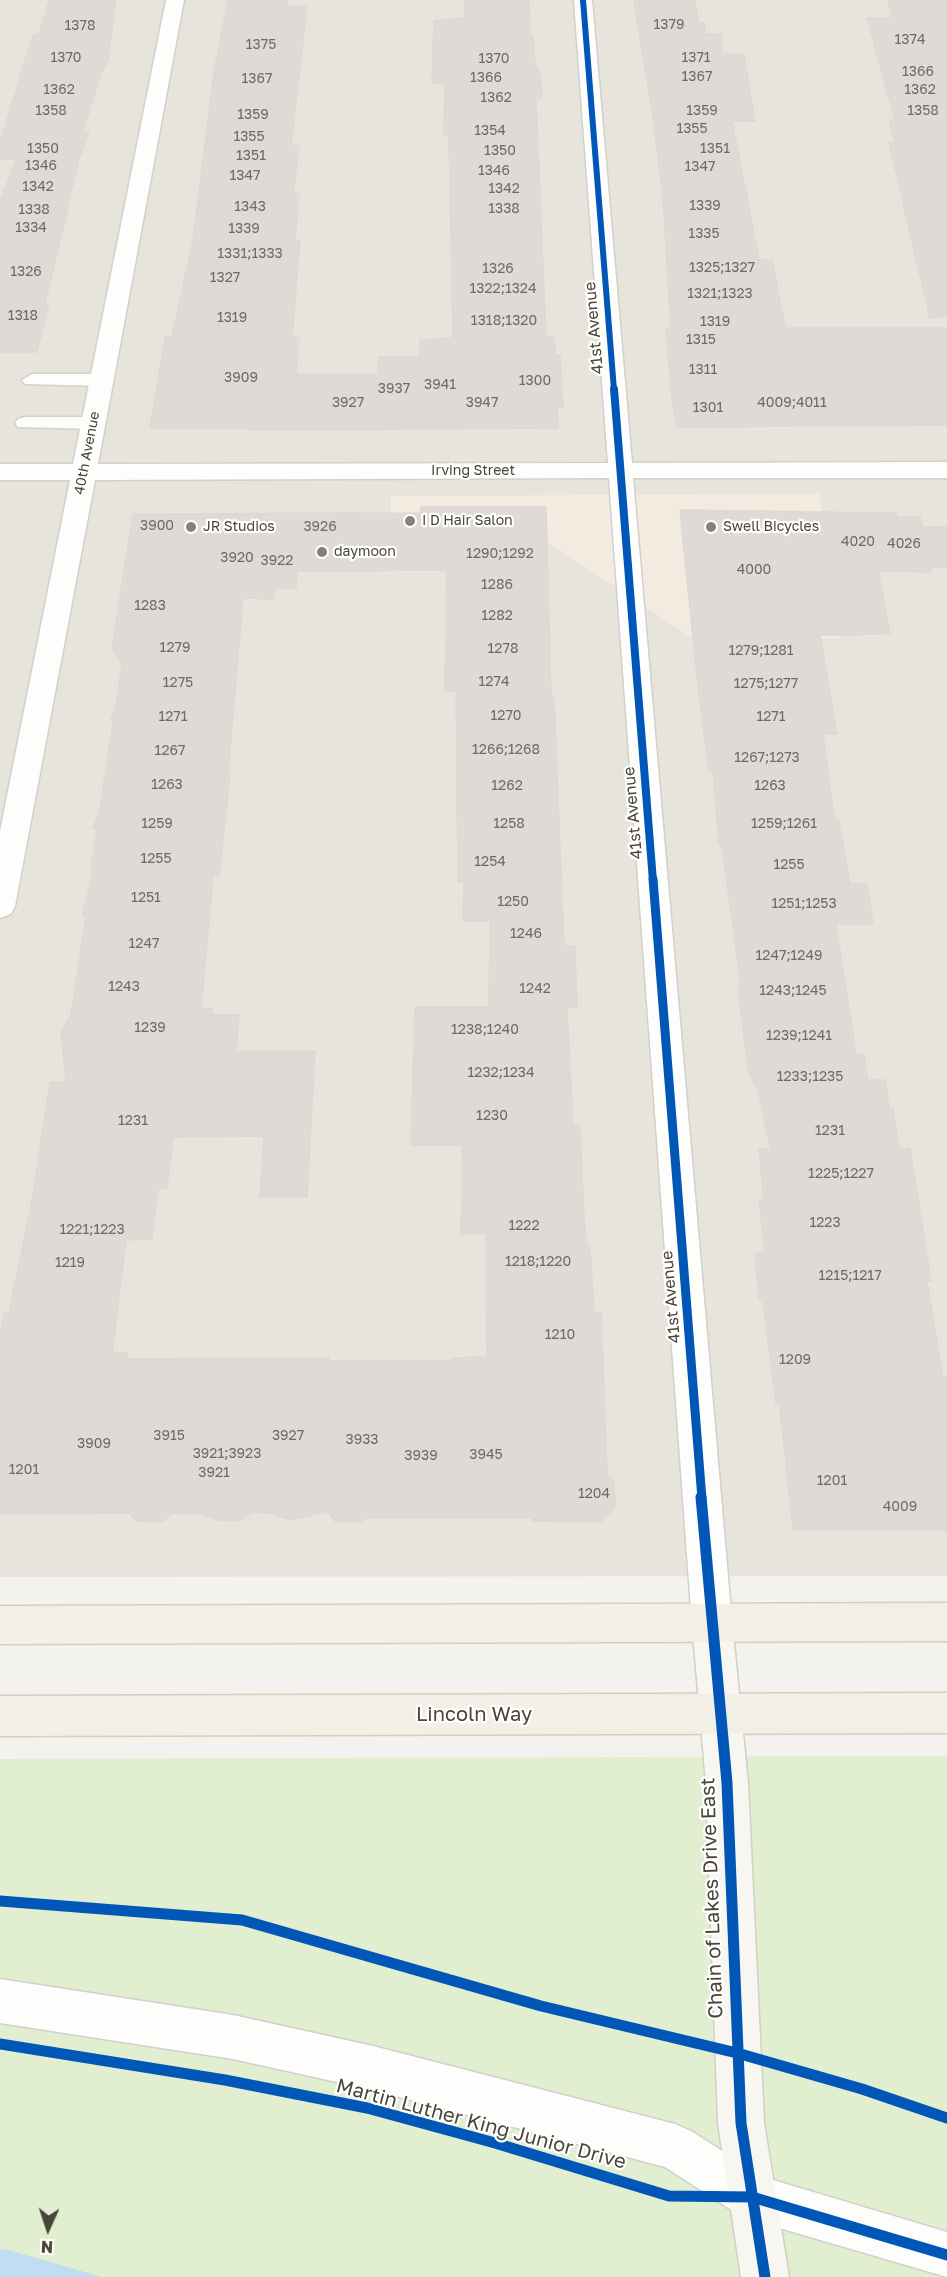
<!DOCTYPE html>
<html>
<head>
<meta charset="utf-8">
<style>
	body { margin:0 }
	#map { position:relative; width:947px; height:2277px; overflow:hidden; background:#f4f2ee; font-family:"Golos Text",sans-serif }
	canvas { display:block }
	.north { position:absolute; left:18px; top:2199px; width:60px; height:60px; -webkit-text-stroke:4px #fff; paint-order:stroke; rotate:183deg; font-size:16px; font-weight:700; line-height:24px; text-align:center; color:#4b4439 }
	.north::after { content:''; display:block; margin:auto; width:21px; height:27px; background:#4b4439; clip-path:polygon(50% 0,100% 100%,50% 72%,0 100%) }
</style>
</head>
<body>
<div id="map">
<canvas width="947" height="2277"></canvas>
<div class="north">N</div>
</div>
<script>
const context = document.querySelector('canvas').getContext('2d');
context.lineJoin = 'round';
function fill(path, color) { context.fillStyle = color; context.fill(path, 'evenodd'); }
function trace(path, color, width, dash) { context.strokeStyle = color; context.lineWidth = width; context.lineCap = dash ? 'butt' : 'round'; context.setLineDash(dash || []); context.stroke(path); }
function label(font, color, halo, rows, align = 'center') {
  context.font = font + ' "Golos Text",sans-serif'; context.lineWidth = 4.5; context.setLineDash([]); context.textBaseline = 'middle'; context.strokeStyle = halo; context.fillStyle = color; for (const [text, x, y, turn = 0] of rows) {
    context.save(); context.translate(x, y); context.rotate((+turn || 0) * Math.PI / 180); context.textAlign = isNaN(turn) ? turn : align; if (halo) context.strokeText(text, 0, 0); context.fillText(text, 0, 0); context.restore();
  }
}
fill(new Path2D(`
	M0,0h947v1576l-947,1zM550,543l290,95 -150,-2z`), '#e7e4dc');
fill(new Path2D(`
	M819,494l21,144 -150,-2 -140,-93 -159,1v-48z`), '#f3ebdf');
fill(new Path2D(`
	M947,1756v521h-947v-518z`), '#e1eecf');
fill(new Path2D(`
	M0,2249l8,1 94,27h-102z`), '#c0ddf1');
const building = new Path2D(`
	M49,0h67l-8,60 -6,10 -19,61h6l-10,28 -32,136 -2,11h4l-12,46h-37v-149l16,-44h-16v-16l33,-108h6z
	M228,0h59v6h20l-16,140h8l-6,48h6l-4,46h5l-8,98h7l-3,36h82l1,-17h40l1,-17 33,-2 -4,-202h-5l1,-53h-13l2,-62 31,-3v-18h62l2,2 1,33h3l2,30 5,7 2,25 -6,3 9,216 1,21h8l1,18h5l3,52h-6l1,21 -310,2v-2h-98l15,-91h7l21,-97 21,-168z
	M634,0h60l5,23h5l2,11h15l1,20h22l11,67h-23l27,139h13l13,68h162v97l-269,2 -6,-26 -6,-73h5l-8,-130 -10,-82z
	M888,0h59v316l-17,2 -41,-176h6l-6,-22h6l-28,-102h26z
	M421,507h125l5,191h3l10,248h11l2,61h-10l6,118h7l4,93 3,30 3,-1 4,66h7l6,162 7,6 1,26 -14,15 -69,-1v-4l-168,1 -4,4h-24l-8,-11 -37,9 -21,-7 -18,-1 -11,8 -7,1 -16,-1 -16,-6 -31,-1 -9,9 -26,-1 -6,-8 -130,1v-175l4,-26h5l23,-112 18,-119h16l-5,-50 10,-17 15,-99h-4l11,-46 -2,-2 6,-37 -4,-3 6,-14 14,-89 -2,-8 4,-6 7,-47 -10,-16 21,-134 288,-1zM447,570l-2,121h11l2,191h6l-1,39h27l-1,86h-74l-4,138h52l-2,89h25l1,123 -35,1 1,2 -124,1v-3l-203,1 1,-6h-15l14,-113 26,-1 6,-51h9l6,-51 91,-1 -4,61h47l8,-146h-79l3,-36h-28l1,-7 -11,1 12,-133h6l11,-102h-2l15,-176 31,1 1,-11h21l1,-17z
	M680,510l216,3 1,4h23l2,10h25v40h-16l1,5 -54,-1 12,63 -70,1 17,99h-14l11,84h4l12,66h17l6,40h-37l20,130h8l4,26h17l4,28h4l6,41h11l21,132h-4l16,97 4,-1v153h-154l-13,-123 -4,-3 -13,-103 -4,-1 -4,-45 10,-5 -6,-50h5l-5,-51h12l-13,-58 -10,-22 -10,-82h3l-19,-142h-3l-6,-75h-4l-11,-83z`);
fill(building, '#dedbd6');
trace(building, '#dcd9d4', 1.5);
const lane = new Path2D(`
	M32,374h69l10,6 -10,6 -76,-2 -3,-4z
	M25,417h68l7,2 3,4 -3,4 -7,2 -75,-2 -3,-4 3,-4z`);
const street = new Path2D(`
	M166,0h18l-86,464 510,-1 -34,-463h18l40,463 315,-1v16h-314l99,1145 -6,14 -14,5 -14,-5 -6,-14 -83,-1145 -514,2 -80,426 -4,8 -11,4v-87l70,-351h-70v-16h73z
	M0,1979l233,36 140,31 302,78 16,7 72,46 184,55v45l-195,-57 -16,-7 -71,-46 -292,-77 -140,-31 -233,-36z`);
const secondary = new Path2D(`
	M712,1604l14,5 6,14 16,160 16,340 25,154h-48l-23,-154 -12,-340 -14,-160 6,-14z`);
const primary = new Path2D(`
	M947,1603v38l-947,3v-38z
	M947,1693v40l-947,3v-40z`);
trace(lane, '#d2d0cb', 3);
trace(street, '#d2d0cb', 3);
trace(secondary, '#d3cfc5', 3);
trace(primary, '#d6cebb', 3);
fill(lane, '#fdfdfc');
fill(street, '#fdfdfc');
fill(secondary, '#f7f6f1');
fill(primary, '#f2efe6');
trace(new Path2D(`
	M583,0l31,390`), '#0057b8', 6);
trace(new Path2D(`
	M614,389l39,492`), '#0057b8', 8);
trace(new Path2D(`
	M653,879l49,620`), '#0057b8', 9);
trace(new Path2D(`
	M701,1497l26,286 14,340 24,154
	M0,1901l242,19 299,86 196,47 125,36 85,29
	M0,2044l225,36 142,28 128,35 174,53 83,1 195,58`), '#0057b8', 11);
for (const [x, y, r, color] of [
	[410,521,6,"#868178"],
	[191,527,6,"#868178"],
	[711,527,6,"#868178"],
	[322,552,6,"#868178"]
]) { const dot = new Path2D(); dot.arc(x, y, r, 0, 2 * Math.PI); context.fillStyle = color; context.fill(dot); trace(dot, '#fff', 2); }
label('14px', '#706a61', null, [
	["1379",669,25],
	["1378",80,26],
	["1374",910,40],
	["1375",261,45],
	["1370",66,58],
	["1371",696,58],
	["1370",494,59],
	["1366",918,72],
	["1367",697,77],
	["1366",486,78],
	["1367",257,79],
	["1362",59,90],
	["1362",920,90],
	["1362",496,98],
	["1358",51,111],
	["1359",702,111],
	["1358",923,111],
	["1359",253,115],
	["1355",692,129],
	["1354",490,131],
	["1355",249,137],
	["1350",43,149],
	["1351",715,149],
	["1350",500,151],
	["1351",251,156],
	["1346",41,166],
	["1347",700,167],
	["1346",494,171],
	["1347",245,176],
	["1342",38,187],
	["1342",504,189],
	["1339",705,206],
	["1343",250,207],
	["1338",504,209],
	["1338",34,210],
	["1334",31,228],
	["1339",244,229],
	["1335",704,234],
	["1331;1333",250,254],
	["1325;1327",722,268],
	["1326",498,269],
	["1326",26,272],
	["1327",225,278],
	["1322;1324",503,289],
	["1321;1323",720,294],
	["1318",23,316],
	["1319",232,318],
	["1318;1320",504,321],
	["1319",715,322],
	["1315",701,340],
	["1311",703,370],
	["3909",241,378],
	["1300",535,381],
	["3941",440,385],
	["3937",394,389],
	["3927",348,403],
	["3947",482,403],
	["4009;4011",792,403],
	["1301",708,408],
	["3900",157,526],
	["3926",320,527],
	["4020",858,542],
	["4026",904,544],
	["1290;1292",500,554],
	["3920",237,558],
	["3922",277,561],
	["4000",754,570],
	["1286",497,585],
	["1283",150,606],
	["1282",497,616],
	["1279",175,648],
	["1278",503,649],
	["1279;1281",761,651],
	["1274",494,682],
	["1275",178,683],
	["1275;1277",766,684],
	["1270",506,716],
	["1271",173,717],
	["1271",771,717],
	["1266;1268",506,750],
	["1267",170,751],
	["1267;1273",767,758],
	["1263",167,785],
	["1262",507,786],
	["1263",770,786],
	["1259",157,824],
	["1258",509,824],
	["1259;1261",784,824],
	["1255",156,859],
	["1254",490,862],
	["1255",789,865],
	["1251",146,898],
	["1250",513,902],
	["1251;1253",804,904],
	["1246",526,934],
	["1247",144,944],
	["1247;1249",789,956],
	["1243",124,987],
	["1242",535,989],
	["1243;1245",793,991],
	["1239",150,1028],
	["1238;1240",485,1030],
	["1239;1241",799,1036],
	["1232;1234",501,1073],
	["1233;1235",810,1077],
	["1230",492,1116],
	["1231",133,1121],
	["1231",830,1131],
	["1225;1227",841,1174],
	["1223",825,1223],
	["1222",524,1226],
	["1221;1223",92,1230],
	["1218;1220",538,1262],
	["1219",70,1263],
	["1215;1217",850,1276],
	["1210",560,1335],
	["1209",795,1360],
	["3915",169,1436],
	["3927",288,1436],
	["3933",362,1440],
	["3909",94,1444],
	["3921;3923",227,1454],
	["3945",486,1455],
	["3939",421,1456],
	["1201",24,1470],
	["3921",214,1473],
	["1201",832,1481],
	["1204",594,1494],
	["4009",900,1507]
]);
label('14px', '#4b4439', '#fff', [
	["40th Avenue",87,453,-79],
	["Irving Street",473,471]
]);
label('14px', '#4b4439', '#fff', [
	["I D Hair Salon",422,521],
	["JR Studios",203,527],
	["Swell Bicycles",723,527],
	["daymoon",334,552]
], 'left');
label('16px', '#4b4439', '#fff', [
	["41st Avenue",594,328,-95],
	["41st Avenue",633,813,-95],
	["41st Avenue",671,1297,-95]
]);
label('20px', '#4b4439', '#fff', [
	["Lincoln Way",474,1715],
	["Chain of Lakes Drive East",712,1898,-92],
	["Martin Luther King Junior Drive",481,2124,15]
]);
</script>
</body>
</html>
